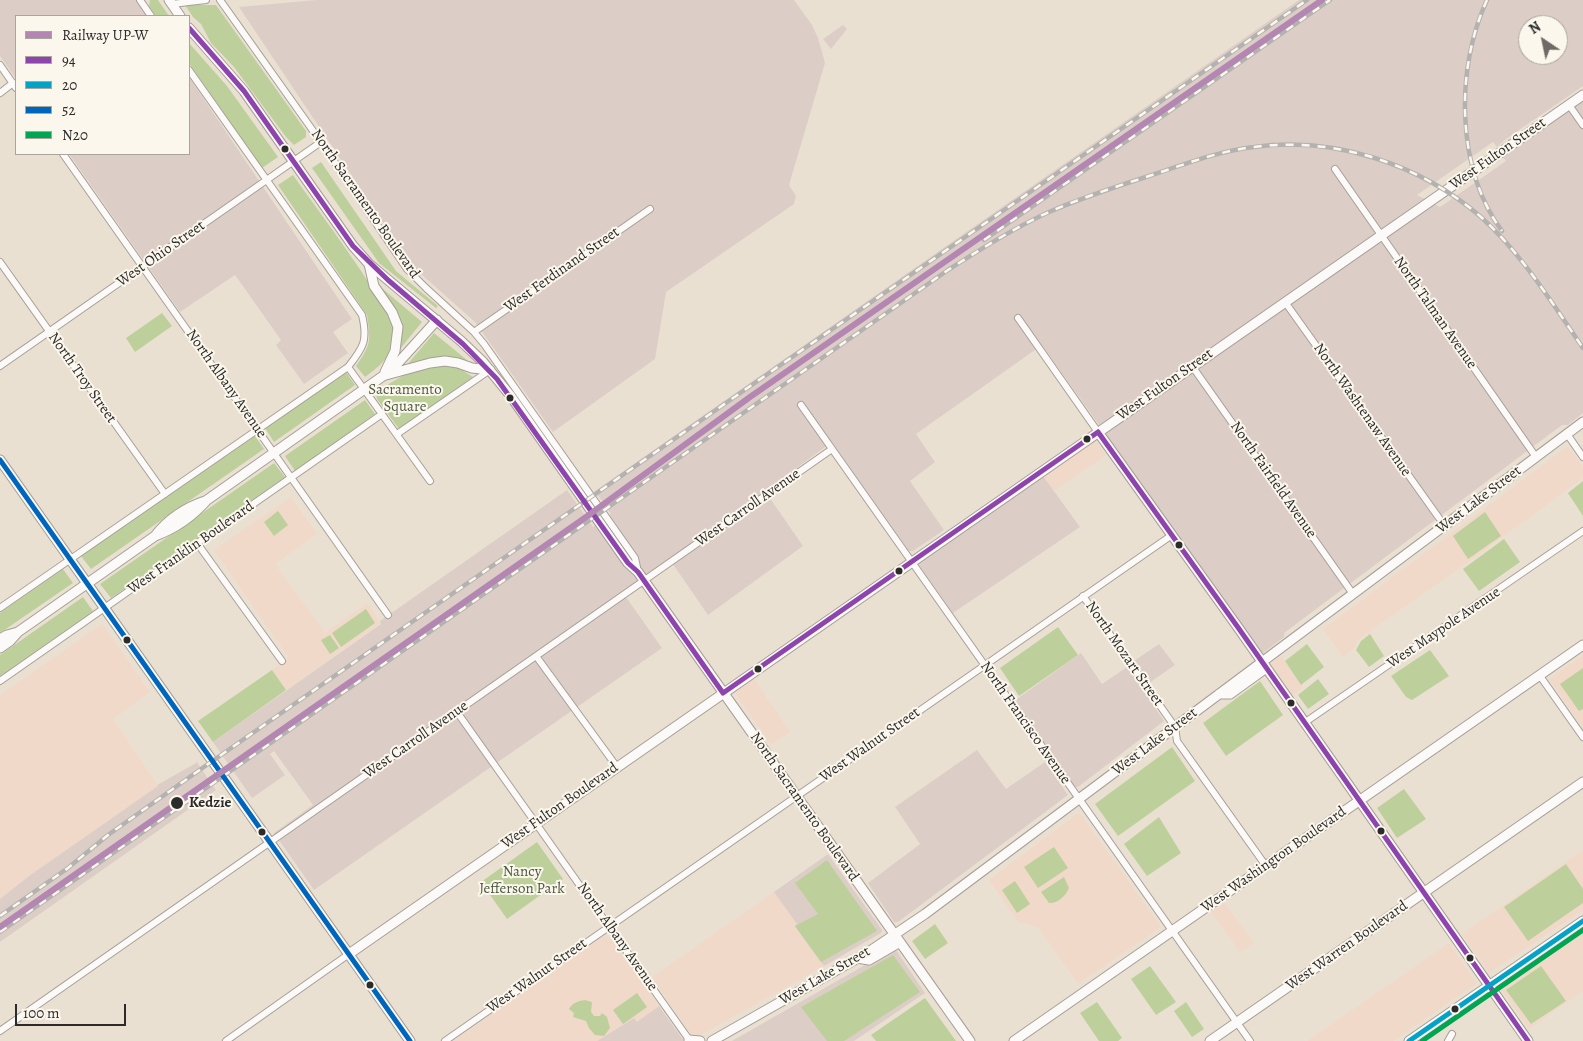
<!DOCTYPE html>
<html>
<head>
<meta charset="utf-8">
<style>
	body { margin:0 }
	#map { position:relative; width:1583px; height:1041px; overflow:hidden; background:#eae0d2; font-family:Alegreya,serif }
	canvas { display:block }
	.legend { position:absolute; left:15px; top:15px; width:175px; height:140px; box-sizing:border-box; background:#fbf7ec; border:1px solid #a8a59f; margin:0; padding:6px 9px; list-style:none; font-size:15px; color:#2b2b2b }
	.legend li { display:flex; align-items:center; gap:10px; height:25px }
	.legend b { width:25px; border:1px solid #a8a59f }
	.north { position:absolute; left:1518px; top:15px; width:50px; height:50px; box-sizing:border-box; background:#fbf7ec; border:1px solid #a8a59f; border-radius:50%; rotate:326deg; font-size:14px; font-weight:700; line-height:20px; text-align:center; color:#2b2b2b }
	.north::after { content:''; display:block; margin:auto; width:18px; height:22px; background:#6e6a65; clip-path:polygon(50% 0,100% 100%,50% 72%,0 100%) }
	.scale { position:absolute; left:15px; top:1004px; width:111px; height:22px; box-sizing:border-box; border:2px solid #2b2b2b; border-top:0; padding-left:6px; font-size:15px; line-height:18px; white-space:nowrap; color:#2b2b2b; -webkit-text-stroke:4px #fbf7ec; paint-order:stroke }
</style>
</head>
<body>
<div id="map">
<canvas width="1583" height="1041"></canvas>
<ul class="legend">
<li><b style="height:6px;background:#b487b2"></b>Railway UP-W</li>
<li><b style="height:6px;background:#8e44ad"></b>94</li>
<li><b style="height:6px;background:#02a3c6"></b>20</li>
<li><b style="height:6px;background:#0065bd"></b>52</li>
<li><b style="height:6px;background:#00a651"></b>N20</li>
</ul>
<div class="north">N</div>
<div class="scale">100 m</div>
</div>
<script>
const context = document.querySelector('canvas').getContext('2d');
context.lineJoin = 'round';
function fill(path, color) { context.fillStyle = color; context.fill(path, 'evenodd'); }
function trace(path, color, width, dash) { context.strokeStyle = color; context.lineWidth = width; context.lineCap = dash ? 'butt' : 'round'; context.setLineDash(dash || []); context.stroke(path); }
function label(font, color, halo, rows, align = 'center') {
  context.font = font + ' Alegreya,serif'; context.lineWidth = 4; context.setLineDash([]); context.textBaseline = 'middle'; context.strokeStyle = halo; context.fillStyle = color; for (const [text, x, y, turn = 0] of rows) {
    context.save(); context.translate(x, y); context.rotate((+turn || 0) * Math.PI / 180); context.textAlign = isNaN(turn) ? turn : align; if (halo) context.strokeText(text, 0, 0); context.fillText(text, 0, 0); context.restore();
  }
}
fill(new Path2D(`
	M1094,441h2l10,14 -52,36 -11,-15z
	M1568,446l15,21v11l-102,75 -122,86 -5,9 -11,9 -20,-28z
	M291,497l26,37 -42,30 50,69 42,-30 14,20 -95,67 -14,-20 17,-12 -75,-108z
	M102,624l48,68 -37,27 45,67 -129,90 -29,23v-204z
	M1583,655v73l-34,-49z
	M1281,656l22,32 -10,7 -6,-5 -17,-24 1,-2z
	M754,679l36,53 -19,13 -36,-52v-1z
	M1080,813l81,114 -83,57 -40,-57 -20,-5 -29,-42 88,-66z
	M1583,850v60l-94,63 -27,-39z
	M774,892l24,32 -2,2 28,40 -129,72h-2l-41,-61z
	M1225,903l29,40 -14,9 -29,-40z
	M1583,930v61l-54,38 -29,-41z
	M606,935l4,3 49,68 -22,16 -3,-4 -37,23h-143z
	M1449,943l28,40 -84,58h-86z`), '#f0d9c9');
fill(new Path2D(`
	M0,0h137l11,16h-132v63l-16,-23z
	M316,0h478l18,25 6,13 7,25 -36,122 7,11 -2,8 -128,88 -11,67 -102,73 -78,-110 -63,-56 -173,-259z
	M1299,0h284v86l-77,53 -9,8 -4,-5 -76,53 23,12 66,-46 -4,-5 20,-12 61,-43v312l-15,12h-6l-278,208v4l-21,16 -5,-5 -216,-303 -126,89 19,28 -25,19 34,49 -31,21h-4l-77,-109 -67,49 38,55 -95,69 -38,-55 -47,33 39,55 -348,242 -40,-57 39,-28 -39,-54 -4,3 15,21 -33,23 -39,-56 168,-118 -1,-3 187,-131 26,37 18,-13 -16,-23zM1528,25h30v30h-30z
	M843,25l4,4 -16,20 -8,-10z
	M189,77l163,242 -19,13 15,21 -44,31 -28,-39 5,-5 -46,-65 -55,37 -111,-158h120z
	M1043,476l37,51 -127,86 -34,-48v-3z
	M1159,644l16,21 -26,18 -15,-22z
	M1081,653l21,31 25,-17 37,54 -86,66h-3l-61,-86z
	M977,750l29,39 39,-27 23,33 -170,127h-4l-26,-39 52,-39 -25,-37z
	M198,762v2l18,26 -216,152v-43l29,-23 129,-90 -1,-1z
	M828,854l54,76 -1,3 -57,33 -29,-40 2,-2 -23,-32z
	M893,949l3,1 29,43 -71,48h-122z
	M659,1006l25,35h-87l37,-23 3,4z`), '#dccec6');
fill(new Path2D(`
	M150,0h8l11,16h-13l-7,-10z
	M185,5h31l90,126v6l-12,8 -8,-8 -52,-70 -23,-24 -10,-19 -8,-7z
	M189,43l38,43 51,71 -16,11 -73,-105z
	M321,162l75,109 42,35 -2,2 -57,-45 -67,-95z
	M293,175c18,26 103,137 102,160 -1,20 -15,31 -30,42l-9,-11c15,-21 15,-25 11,-51l-89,-130z
	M377,284l45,38 -22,27 1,-22z
	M162,313l10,13 -37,26 -9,-14z
	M434,333l33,27 -14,-1 -47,7z
	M446,365l13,3 14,9 -74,52 -22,-30 -1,-6c25,-18 38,-25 70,-28z
	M346,372l9,13 -81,57 -9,-14z
	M365,400l10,14 -80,57 -10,-15z
	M255,436l9,13 -173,120 -10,-13z
	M274,463l11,14 -174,121 -11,-14z
	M1583,481v35l-15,-23z
	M278,511l10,14 -14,11 -10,-14z
	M1485,512l16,24 -33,23 -15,-23z
	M1504,539l16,23 -41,29 -16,-22z
	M63,569l10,14 -73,50v-20z
	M83,597l10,14 -93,65v-21z
	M366,609l9,14 -34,24 -9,-14z
	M1058,627l20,28 -59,41 -19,-28z
	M1370,634l14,22 -15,11 -13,-17 5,-9z
	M330,635l9,13 -9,6 -9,-14z
	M1307,644l17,23 -23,18 -16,-24z
	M1430,650l19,26 -37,24 -6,-3 -15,-21z
	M1583,668v41l-4,2 -19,-27z
	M272,670l14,20 -73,52 -15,-21z
	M1318,679l11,15 -21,15 -10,-14z
	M1260,681l23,34 -57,41 -23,-33z
	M1172,747l23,34 -77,55 -23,-32z
	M1404,789l22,30 -29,19 -20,-30z
	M1159,817l22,36 -34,23 -23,-32z
	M537,842l26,37 -56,40 -26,-37z
	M1054,847l14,21 -30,20 -14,-21z
	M827,860l50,71 -56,31 -26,-36 23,-12 -23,-31z
	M1566,864l17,25v14l-55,38 -24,-34z
	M1064,877l5,11c-3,8 -12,16 -20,15l-8,-11z
	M1015,881l15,23 -13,9 -15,-23z
	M935,924l13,19 -23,16 -13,-18z
	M893,955l27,37 -76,49h-17l-26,-34z
	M1150,966l26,36 -20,13 -25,-36z
	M1541,966l25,35 -35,23 -25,-34z
	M637,993l10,14 -24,17 -10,-14z
	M925,998l31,43h-80l-5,-6z
	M585,1000l7,2 -1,10 3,4h6l2,-3 5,4 3,11 -6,8 -9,-1 -6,-7 -3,-7 -13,-4 1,-4 -5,-4c4,-7 10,-8 16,-9z
	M1097,1002l25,36 -4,3h-19l-19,-28z
	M1186,1002l18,27 -12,8 -18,-26z`), '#bdd09c');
const street = new Path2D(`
	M140,0l11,16
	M220,0l101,142 86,127 19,19 48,44 10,12 151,214 3,14
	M172,4l34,-4
	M0,65l16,23
	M0,93l13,-10
	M1569,105l14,20
	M63,154l325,461
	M1335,169l201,288
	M0,262l165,232
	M1285,302l154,216
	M1018,318l80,114
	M474,332l176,-123
	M0,366l321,-224
	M1192,366l161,228
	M348,367l82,114
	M801,405l449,636
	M397,434l93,-64
	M1567,434l16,23
	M197,543l85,118
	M1083,596l92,131 2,14 89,125
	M0,608l348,-241c16,-20 20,-27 14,-52l-173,-245
	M536,656l81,111
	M1540,676l43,61
	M0,681l382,-267
	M457,712l233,329
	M1304,723l279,-192
	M0,1031l832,-582
	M226,1041l123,-87
	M445,1041l727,-506
	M1448,1041l4,-7`);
const secondary = new Path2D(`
	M169,0l11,16
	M189,28l55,63 109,155 16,18 92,77 22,21 27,33 118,168 10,9 332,469
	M369,264l5,22 18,26 6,15 -3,24 -10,21
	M386,375l44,-12 15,-2 13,2 14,5 18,2
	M1098,432l139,194 291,415
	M0,460l410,581
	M155,536c12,-16 31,-29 50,-35
	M0,639l7,-4 11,-3
	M0,648l10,-7 8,-9 137,-96c19,-7 38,-20 52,-36l176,-124 15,-13 39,-43
	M1219,694h11l36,-26
	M349,954l1234,-859
	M857,958l12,2 31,-18
	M689,1040l11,1
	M712,1041l158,-90 55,-37 658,-492
	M1014,1041l569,-396
	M1210,1041l373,-259
	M1409,1041l174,-120`);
trace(street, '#a59f97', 8);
trace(secondary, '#a59f97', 11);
trace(street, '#fcfaf8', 6);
trace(secondary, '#fcfaf8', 9);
const rail = new Path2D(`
	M1487,0c-32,69 -31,169 15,231
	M984,240l346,-240
	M0,916l68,-48 40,-33 93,-66 545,-380 561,-389
	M0,932l948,-662c33,-21 66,-42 101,-58 32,-14 66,-25 100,-36 34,-11 69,-25 105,-29 80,-11 166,17 227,70 41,37 71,86 102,131`);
trace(rail, '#b4b2b0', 4.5);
trace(rail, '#fbf7ec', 2.5, [8]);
trace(new Path2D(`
	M189,28l55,63 109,155 35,34 75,64 34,35 131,184 10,9 85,121
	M1098,432l139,194 291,415
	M723,693l375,-261`), '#8e44ad', 5);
trace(new Path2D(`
	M1409,1041l174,-120`), '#02a3c6', 5);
trace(new Path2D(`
	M0,460l410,581`), '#0065bd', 5);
trace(new Path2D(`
	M1422,1041l161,-111`), '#00a651', 5);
trace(new Path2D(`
	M0,927l586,-410 164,-120 572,-397`), '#b487b2', 6);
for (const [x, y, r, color] of [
	[285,149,4.5,"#2b2b2b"],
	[510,398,4.5,"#2b2b2b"],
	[1087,439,4.5,"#2b2b2b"],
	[1179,545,4.5,"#2b2b2b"],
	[899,571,4.5,"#2b2b2b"],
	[127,640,4.5,"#2b2b2b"],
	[758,669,4.5,"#2b2b2b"],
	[1291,703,4.5,"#2b2b2b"],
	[177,803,7,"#2b2b2b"],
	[1381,831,4.5,"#2b2b2b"],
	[262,832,4.5,"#2b2b2b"],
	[1470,958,4.5,"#2b2b2b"],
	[370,985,4.5,"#2b2b2b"],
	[1455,1009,4.5,"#2b2b2b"]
]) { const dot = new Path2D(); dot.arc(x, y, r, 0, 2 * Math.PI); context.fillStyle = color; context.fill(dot); trace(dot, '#fbf7ec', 2); }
label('15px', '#2b2b2b', '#fbf7ec', [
	["West Fulton Street",1498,154,-35],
	["North Sacramento Boulevard",365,204,55],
	["West Ohio Street",161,254,-35],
	["West Ferdinand Street",562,270,-35],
	["North Talman Avenue",1435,313,55],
	["North Troy Street",82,378,55],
	["North Albany Avenue",226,384,55],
	["West Fulton Street",1165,385,-35],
	["North Washtenaw Avenue",1362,410,55],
	["North Fairfield Avenue",1273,480,55],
	["West Lake Street",1479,500,-37],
	["West Carroll Avenue",748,508,-35],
	["West Franklin Boulevard",191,548,-35],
	["West Maypole Avenue",1444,628,-34],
	["North Mozart Street",1124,654,55],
	["North Francisco Avenue",1025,723,55],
	["West Carroll Avenue",416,740,-35],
	["West Lake Street",1155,742,-37],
	["West Walnut Street",870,745,-35],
	["West Fulton Boulevard",560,806,-35],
	["North Sacramento Boulevard",804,807,55],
	["West Washington Boulevard",1274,860,-35],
	["North Albany Avenue",617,937,55],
	["West Warren Boulevard",1347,946,-35],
	["West Walnut Street",537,976,-35],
	["West Lake Street",825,976,-30]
]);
label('15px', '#4c5940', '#fbf7ec', [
	["Sacramento",405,390],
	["Square",405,407],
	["Nancy",522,872],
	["Jefferson Park",522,889]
]);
label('bold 15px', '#2b2b2b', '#fbf7ec', [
	["Kedzie",189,803]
], 'left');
</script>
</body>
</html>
